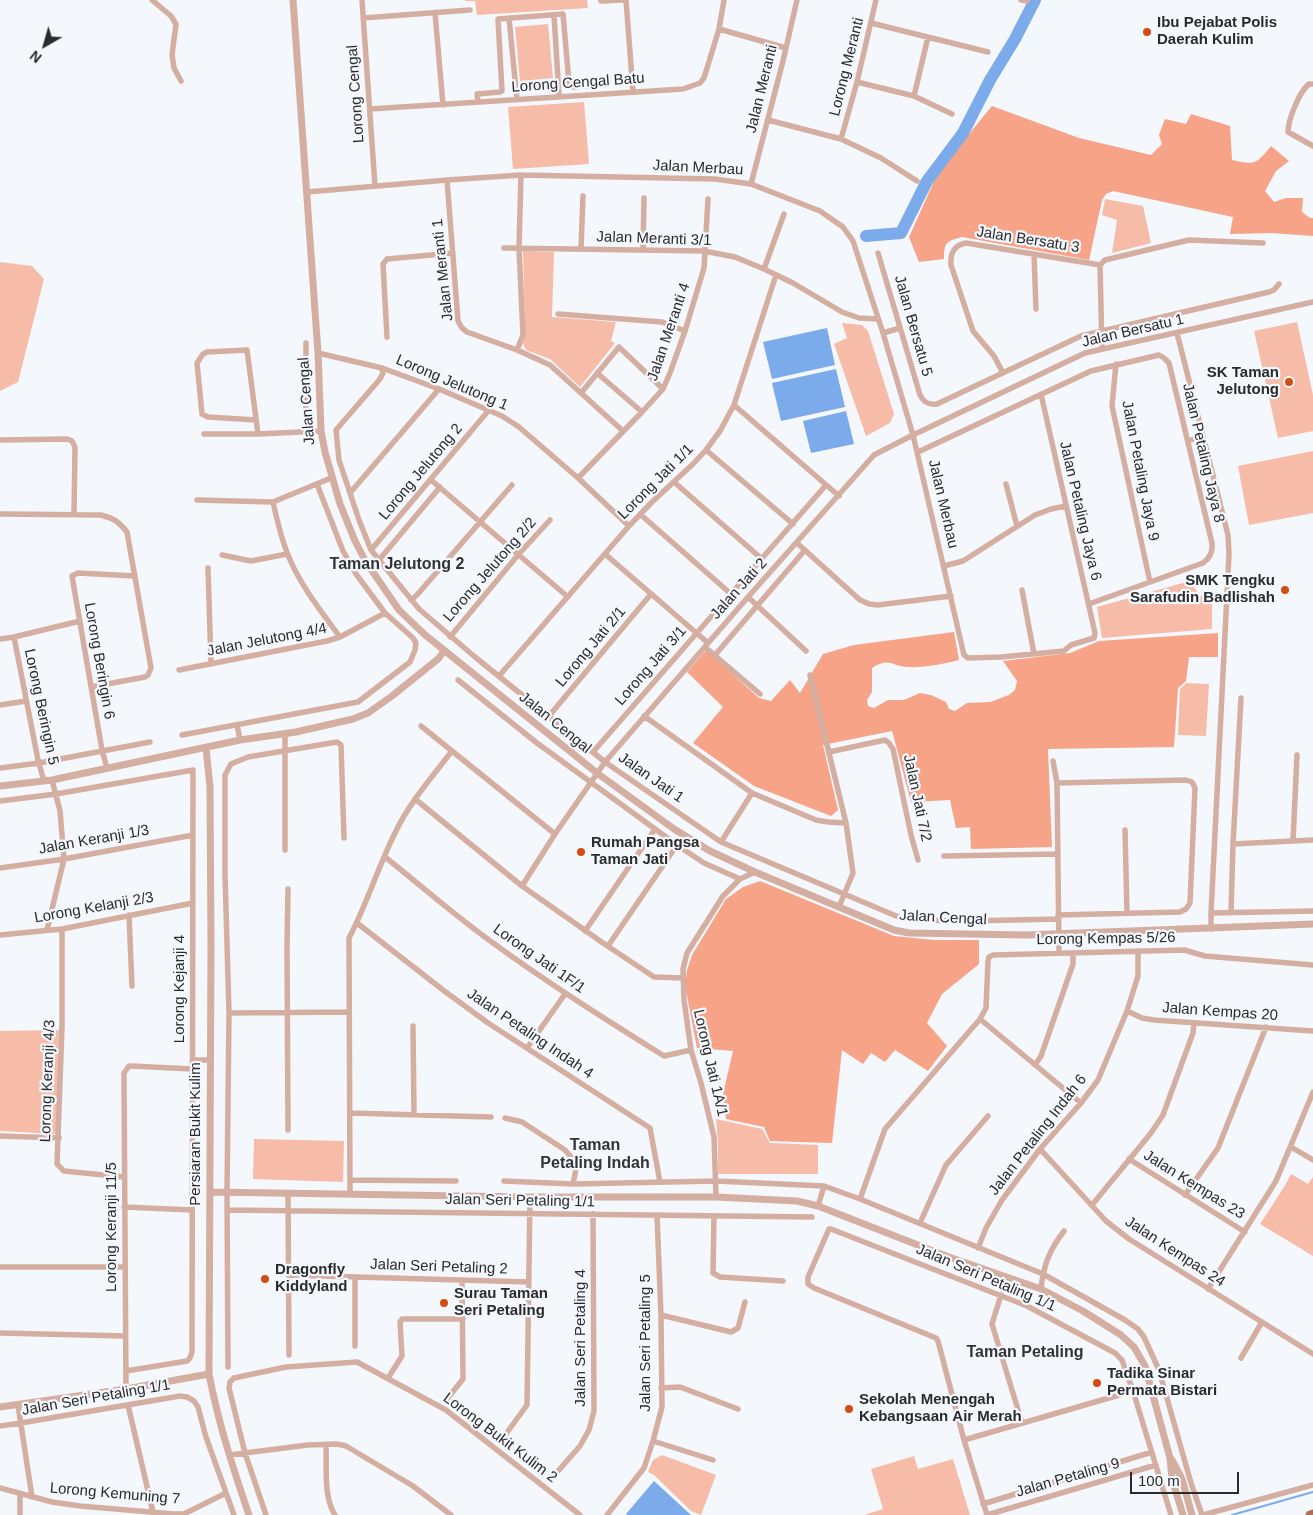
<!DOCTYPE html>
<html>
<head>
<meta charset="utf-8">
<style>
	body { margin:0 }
	#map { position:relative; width:1313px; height:1515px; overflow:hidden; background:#f4f7fc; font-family:Arial,sans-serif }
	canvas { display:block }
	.north { position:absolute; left:20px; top:20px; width:50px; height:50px; -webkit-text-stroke:4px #f4f7fc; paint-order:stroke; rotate:218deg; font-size:14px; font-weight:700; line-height:20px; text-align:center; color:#2a2b2d }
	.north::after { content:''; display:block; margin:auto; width:18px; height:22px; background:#2a2b2d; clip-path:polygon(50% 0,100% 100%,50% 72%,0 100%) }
	.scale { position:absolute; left:1130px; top:1472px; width:109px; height:22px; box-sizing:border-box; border:2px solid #2a2b2d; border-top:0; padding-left:6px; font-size:15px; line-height:18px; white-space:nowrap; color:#2a2b2d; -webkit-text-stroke:4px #f4f7fc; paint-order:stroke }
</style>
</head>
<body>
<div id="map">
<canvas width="1313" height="1515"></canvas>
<div class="north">N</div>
<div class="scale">100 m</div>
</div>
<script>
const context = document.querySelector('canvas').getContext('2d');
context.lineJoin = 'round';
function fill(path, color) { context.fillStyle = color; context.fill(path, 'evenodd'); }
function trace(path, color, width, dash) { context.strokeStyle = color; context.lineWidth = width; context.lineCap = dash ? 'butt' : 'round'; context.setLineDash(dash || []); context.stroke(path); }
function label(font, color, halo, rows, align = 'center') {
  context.font = font + ' Arial,sans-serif'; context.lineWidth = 4.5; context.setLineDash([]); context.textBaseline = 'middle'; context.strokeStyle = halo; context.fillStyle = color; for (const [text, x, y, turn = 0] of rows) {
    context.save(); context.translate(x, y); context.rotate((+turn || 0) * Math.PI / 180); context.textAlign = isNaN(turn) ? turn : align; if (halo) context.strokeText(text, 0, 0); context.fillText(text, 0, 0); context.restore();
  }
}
fill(new Path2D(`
	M465,0h122l1,8 -111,7 -2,-14h-10z
	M548,24l5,54 -33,3 -5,-54z
	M584,102l5,62 -76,5 -5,-62z
	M1105,199l38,7 8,37 -39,10 5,-33 -15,-5z
	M523,251l31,1 -2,65 64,5 -5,19 4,2 -35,44 -30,-28 -24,-9 -3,-6 2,-10z
	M0,262l32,4 12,13 -26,103 -18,9z
	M1297,322l16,73v36l-35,7 -24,-107z
	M842,323l20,2 6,6 26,83 -4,9 -24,13 -32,-92 13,-6z
	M1313,451v62l-64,12 -11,-59z
	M1190,581l10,15 12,-3v36l-110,9 -5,-31z
	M1186,683l23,1 -3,52 -28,-1 2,-46z
	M59,1030l-2,104 -57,-3v-100z
	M716,1119l46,10 8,14 48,2v29h-100v-30z
	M254,1139l90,2 -1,41 -90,-3z
	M1291,1174l17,10 5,-7v79l-53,-32 24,-37z
	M662,1455l54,20 -15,40 -10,-4 -37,-36 -6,-3 5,-12z
	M914,1456l4,13 35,-10 17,56h-106l19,-6 -12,-40z`), '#f7bca8');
fill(new Path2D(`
	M992,106l87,32 72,17 11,-11 -3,-9 6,-16 21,5 5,-10 39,12 2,34c23,5 24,5 39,-14l18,15 -13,10 -11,20 9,11 12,-4h17l-1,14 8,6h3v18l-42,-3 -41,1 3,-17 -120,-26 -7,3 -4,6 -13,60 -127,-23c-16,4 -18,6 -18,22l-25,3 -10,-25 26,-58 29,-39z
	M954,632l5,28c-16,4 -35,8 -52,7 -17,-1 -17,-10 -35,1v24l-5,8 1,6 6,2 14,-8h16l16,-7 11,2 15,7 3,7 6,2 12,-8 23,-1 19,-7 6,-5 2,-9 -14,-20 67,-8 29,-12 119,-8v24h-29l-3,24 -8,7 -4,59 -126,2 4,98 -81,2 -1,-22 -14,1 -6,-28 -39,2 -19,-71 -69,14 15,65 -7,6 -77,-30 -61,-43 30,-36 -36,-35 19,-22 53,48 12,3 19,-21 10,13 23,-39 31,-9z
	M760,881l134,55 40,4h45v24l-37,30 -15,29 20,23 -19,25 -33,-21 -10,12 -14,-9 -8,11 -21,-14 -10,93 -62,-2 -6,-14 -38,-8 -3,-25 10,-43 -36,-3 -12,-63 2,-15 5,-15 34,-56 17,-12z`), '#f6a387');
fill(new Path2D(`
	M827,328l8,37 -63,14 -9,-37z
	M836,369l9,38 -64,14 -9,-38z
	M846,411l8,33 -43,9 -8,-32z
	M654,1481l37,34h-64l-1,-1z`), '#7cabeb');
trace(new Path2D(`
	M1232,1515l81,-23`), '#7cabeb', 2);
trace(new Path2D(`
	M866,236l35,-3 26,-52 36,-48 27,-53 25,-41 20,-39`), '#7cabeb', 12);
trace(new Path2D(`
	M152,0l19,16 5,8 -4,31 2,13 7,13
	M362,0l13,186
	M626,0l7,92
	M1021,0l6,1
	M601,1l22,-1
	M435,13l8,92
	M554,15l5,81
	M363,18l107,-8
	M509,18l8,82
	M871,23l117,29
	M719,29l67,19
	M857,82l57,14 38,18
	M1313,84h-4c-10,8 -21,36 -21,48l25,14
	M914,96l14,-59
	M478,102l-1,-8 23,-2 2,-1 -4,-72 65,-5 6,69 4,4 23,-2
	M370,109l313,-20 17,-6 4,-5 15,-49 5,-29
	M768,120l73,19 40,19 36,23
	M841,139l16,-57 19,-82
	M447,180l11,141 4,7 5,4 50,18 33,15 73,66
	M751,184l32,-123 14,-61
	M307,192l140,-12 74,-5 194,4 36,5 69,27 23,16 10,14 30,92 30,102 51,220 4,3 33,-1 63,-6 7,-6 23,-7 1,-5 -54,-239
	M504,248l200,3 31,6 29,12 29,14 49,29 17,6 19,1
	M581,249l2,-53
	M643,249l1,-51
	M878,253l42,142c4,8 9,10 17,9l144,-68 188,-44 5,-2 5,-6
	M1034,254l2,55
	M764,269l20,-55
	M558,314l104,8 23,9
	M883,333l17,-5
	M1177,333l51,202 1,19 -18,359v16
	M387,337l-4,-73 4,-5 66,-6
	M306,343v88
	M1102,349l-2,-84 5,-5 84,-20 74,3
	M517,350l6,-15 -4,-87 2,-73
	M318,353l64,15 57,21 63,27 17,11 59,51 51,48
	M1116,364l-4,42 38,176
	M382,368l1,5 -3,6 -44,51 3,30 20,60 12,30 48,59 56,48 130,105 116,80 180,76 46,3
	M597,373l45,39
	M1003,373l-9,-17 -21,-25 -22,-66c-1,-11 3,-20 15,-22l134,22
	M581,393l38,-46 44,42
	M734,405l105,91
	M256,420l-48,-3 -6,-3 -5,-51 6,-9 4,-2 40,-2 11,84
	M204,434h54l63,-3
	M0,440l67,-1 5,2 3,6 -1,67
	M1188,441l15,-5
	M706,450l87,74
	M918,452l173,-81 68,-16 5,3 5,5 43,180c1,8 -2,15 -9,20l-114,41
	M578,478l64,-66 21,-23 7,-16 15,-42 19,-63 4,-69
	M431,480l137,117
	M674,482l88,77
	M1006,484l11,42
	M350,493l89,-104
	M197,500l76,2 58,-24
	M273,502c4,18 8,36 15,53 12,30 33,56 52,82
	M0,514l101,1c14,4 17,6 26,17l24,136 -3,7 -3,2 -54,10
	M640,514l91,80
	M797,543l63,57 9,4 9,1 73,-9
	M371,550l118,-140
	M605,554l103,89
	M222,555l29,6 36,-7
	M379,560l61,-73
	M944,566l19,-5 72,-46 16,-6 15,-3
	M208,568l3,96
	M1022,590l12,64
	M748,597l58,54
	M411,600l6,-5 95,-110
	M14,637l24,123 6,21
	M450,637l68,-82 32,-35
	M0,639l14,-2 66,-16
	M705,647l55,47
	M715,655l90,-105
	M179,670l148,-29 13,-4 45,-24
	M810,675l36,148 7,50 -14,34
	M499,676l130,-150 23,-24 41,-38 13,-14 14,-19 14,-26 42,-130
	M458,680l79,63 140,102 27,18 36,16
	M0,705l26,-4
	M549,716l102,-122
	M644,716l108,77 64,27 12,2 18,1
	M237,725l3,15
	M421,726l134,108
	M285,733v117
	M182,735l176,-33 52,-40 5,-12 1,-7 -3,-5 -28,-25 -29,-39 -13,-23 -26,-67
	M593,752l233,-267
	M829,752l56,-12 4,3 4,6 18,86 7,25
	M1053,761l4,22 2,170
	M0,768l39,-5 111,-21
	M107,768l-5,-18 -30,-174 6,-3 57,3
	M1057,783l129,-3 6,2 3,6 -5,115 -4,6 -6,3 -122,3
	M415,799l107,87 81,57 51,34 29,1
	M0,801l56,-7 137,-24 -1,582 -2,6 -3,3 -61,10
	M1125,830l2,83
	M1293,841l4,-86
	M721,842l31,-49
	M1233,844l80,-4
	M944,856l114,-2
	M385,857c34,27 68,57 104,83 57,42 116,79 175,116l27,-6
	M0,868l64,-9 129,-24
	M522,886l33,-52 50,-72 143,-165 126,-142 39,-20 172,-82 228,-51
	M1211,913l102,-2
	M1231,913l2,-69 8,-146
	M129,915l3,71
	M967,921l91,-2
	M357,923l86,67 45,33 162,105 10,54
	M62,929v98l-5,137 7,7 60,6
	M47,930l17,-71 -4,-48 -8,-31
	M585,931l70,-102
	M0,935l62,-6 131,-26
	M608,946l69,-101
	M1127,1011l15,7 12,2 159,11
	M229,1013l120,-1
	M980,1019l101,84
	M413,1026l1,89
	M527,1048l38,-54
	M193,1060h17
	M1035,1065l6,-9 32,-92v-11
	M350,1113l141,4
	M505,1118l17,4 43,28 7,8 4,11 -3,15
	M288,1130l-1,-184 1,-57
	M0,1136l59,2
	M1291,1147l22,13
	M1040,1149l66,72 23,18 184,115
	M1129,1159l116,73
	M351,1180l105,1
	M504,1181l69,3 143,-3 108,5 36,13 183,75 82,46 13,9 6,8 15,33 32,113 11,32
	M288,1193l1,162
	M350,1194l-1,-256c18,-34 29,-71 46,-105 14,-30 37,-56 57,-82
	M1185,1195l33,-47 48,-121
	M716,1197l-2,-60 -13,-54 -10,-33 -7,-50 -1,-31 4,-16 36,-57 17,-17 15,-7
	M860,1199l25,-70 95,-110 6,-11 2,-47 1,-4 4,-2 191,-5 21,6 108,9
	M1092,1205l59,-72 12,-18 30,-82 1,-10
	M818,1206l6,-20
	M124,1207l68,3
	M227,1210l585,7
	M714,1216l-1,57 7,4 63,4
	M920,1223l26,-58 42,-49
	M978,1248l8,-20 16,-28 38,-51 41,-46 17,-23 29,-69 11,-35v-25
	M0,1267h125
	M288,1275l241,7
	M355,1277v69
	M1041,1289c2,-23 9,-40 23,-58
	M1208,1289l68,-108 37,-89
	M1001,1295l-9,29 30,99
	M661,1315l70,17 7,-4 7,-26
	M0,1333l125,3
	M1241,1358l21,-36
	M228,1367l-1,-175 2,-179 -4,-139v-99l6,-11 17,-7 89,-15 4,3 3,93
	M388,1378l14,-22 -2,-34 2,-3h61
	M661,1388l19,-1 58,22
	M126,1389l-2,-316 5,-7h2l61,3
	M447,1399l16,-20 -1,-99
	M18,1405l14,92
	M128,1405l25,107
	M0,1426l21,-3 159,-27 7,1 7,4 4,6 8,30 28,78
	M964,1440l169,-49 18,-4
	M653,1441l60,19
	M500,1442l27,-37 3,-208
	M326,1445c1,22 -3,51 9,70
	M229,1455l79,-10 29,-1 9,2 67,40 38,29
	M552,1478l28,-32 9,-16 5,-19 -1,-197
	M0,1488l52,14 28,4 94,8h10l42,-21
	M20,1494v21
	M983,1504l169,-52
	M266,1515l-21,-62 -16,-65 1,-6 4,-4 52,-11 71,-5 89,48 134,105
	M607,1515l37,-47 9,-27 9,-34 -1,-92 -4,-100
	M987,1515l-23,-75 -26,-99 -2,-3 -122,-50 -6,-4v-7l21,-48h2l196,77 88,47 7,7 11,31 38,124
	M987,1515l169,-50
	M1203,1515l110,-30`), '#d4aea1', 5.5);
trace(new Path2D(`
	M293,0l25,353 3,78 4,21 15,52 15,37 11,21 33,48 25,24 173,139 77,56 36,22 45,21 139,58 15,3 117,2 287,-11
	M206,748l4,39 1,159 -2,428c9,48 24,94 40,141
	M0,786l52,-6 188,-40 56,-8 57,-13 15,-6 24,-17 46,-37 6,-8
	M210,1192l320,5h186l81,4 21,5 128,50 95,33 42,22 38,24 13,12 11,19 25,92 2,21 11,36
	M0,1407l126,-18 83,-15
	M1172,1460l10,19 10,36`), '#d4aea1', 7);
trace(new Path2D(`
	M1310,1515l3,-1`), '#b16f59', 9);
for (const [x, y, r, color] of [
	[1147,32,5,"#d34d13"],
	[1289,382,5,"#d34d13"],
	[1285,590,5,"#d34d13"],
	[581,852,5,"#d34d13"],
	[265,1279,5,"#d34d13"],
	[444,1303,5,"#d34d13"],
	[1097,1383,5,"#d34d13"],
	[849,1409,5,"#d34d13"]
]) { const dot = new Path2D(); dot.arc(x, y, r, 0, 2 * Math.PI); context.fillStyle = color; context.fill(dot); trace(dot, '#f4f7fc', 2); }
label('bold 15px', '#2a2b2d', '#f4f7fc', [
	["Ibu Pejabat Polis",1157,23],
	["Daerah Kulim",1157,40],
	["SK Taman",1279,373,"right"],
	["Jelutong",1279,390,"right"],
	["SMK Tengku",1275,581,"right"],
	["Sarafudin Badlishah",1275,598,"right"],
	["Rumah Pangsa",591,843],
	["Taman Jati",591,860],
	["Dragonfly",275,1270],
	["Kiddyland",275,1287],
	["Surau Taman",454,1294],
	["Seri Petaling",454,1311],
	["Tadika Sinar",1107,1374],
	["Permata Bistari",1107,1391],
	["Sekolah Menengah",859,1400],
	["Kebangsaan Air Merah",859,1417]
], 'left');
label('15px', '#2a2b2d', '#f4f7fc', [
	["Lorong Meranti",847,67,-76],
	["Lorong Cengal Batu",578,83,-4],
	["Jalan Meranti",762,89,-76],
	["Lorong Cengal",356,94,-94],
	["Jalan Merbau",698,168,3],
	["Jalan Meranti 3/1",654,239,2],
	["Jalan Bersatu 3",1028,240,9],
	["Jalan Meranti 1",443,270,-96],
	["Jalan Bersatu 5",913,326,74],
	["Jalan Bersatu 1",1133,331,-13],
	["Jalan Meranti 4",669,332,-71],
	["Lorong Jelutong 1",452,383,23],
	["Jalan Cengal",307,401,-94],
	["Jalan Petaling Jaya 8",1203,453,77],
	["Jalan Petaling Jaya 9",1140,471,79],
	["Lorong Jelutong 2",421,472,-50],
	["Lorong Jati 1/1",656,482,-45],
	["Jalan Merbau",943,504,77],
	["Jalan Petaling Jaya 6",1080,511,77],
	["Lorong Jelutong 2/2",490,570,-49],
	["Jalan Jati 2",739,589,-48],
	["Jalan Jelutong 4/4",267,640,-11],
	["Lorong Jati 2/1",591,647,-50],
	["Lorong Beringin 6",99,661,80],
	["Lorong Jati 3/1",651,666,-49],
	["Lorong Beringin 5",41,707,78],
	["Jalan Cengal",555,723,39],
	["Jalan Jati 1",651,778,35],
	["Jalan Jati 7/2",917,798,78],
	["Jalan Keranji 1/3",94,840,-10],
	["Lorong Kelanji 2/3",94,908,-10],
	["Jalan Cengal",943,918,3],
	["Lorong Kempas 5/26",1106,939,-1],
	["Lorong Jati 1F/1",539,959,35],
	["Lorong Kejanji 4",180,989,-90],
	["Jalan Kempas 20",1220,1012,4],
	["Jalan Petaling Indah 4",530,1034,34],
	["Lorong Jati 1A/1",710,1063,77],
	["Lorong Keranji 4/3",48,1081,-88],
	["Persiaran Bukit Kulim",196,1134,-90],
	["Jalan Petaling Indah 6",1038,1135,-52],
	["Jalan Kempas 23",1194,1185,32],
	["Jalan Seri Petaling 1/1",520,1201,1],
	["Lorong Keranji 11/5",112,1227,-90],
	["Jalan Kempas 24",1175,1252,33],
	["Jalan Seri Petaling 2",439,1267,2],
	["Jalan Seri Petaling 1/1",986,1278,23],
	["Jalan Seri Petaling 4",581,1338,-90],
	["Jalan Seri Petaling 5",646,1343,-90],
	["Jalan Seri Petaling 1/1",96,1398,-10],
	["Lorong Bukit Kulim 2",500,1438,37],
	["Jalan Petaling 9",1068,1478,-16],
	["Lorong Kemuning 7",115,1494,5]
]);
label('bold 16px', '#313336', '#f4f7fc', [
	["Taman Jelutong 2",397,565],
	["Taman",595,1146],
	["Petaling Indah",595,1164],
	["Taman Petaling",1025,1353]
]);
</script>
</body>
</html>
